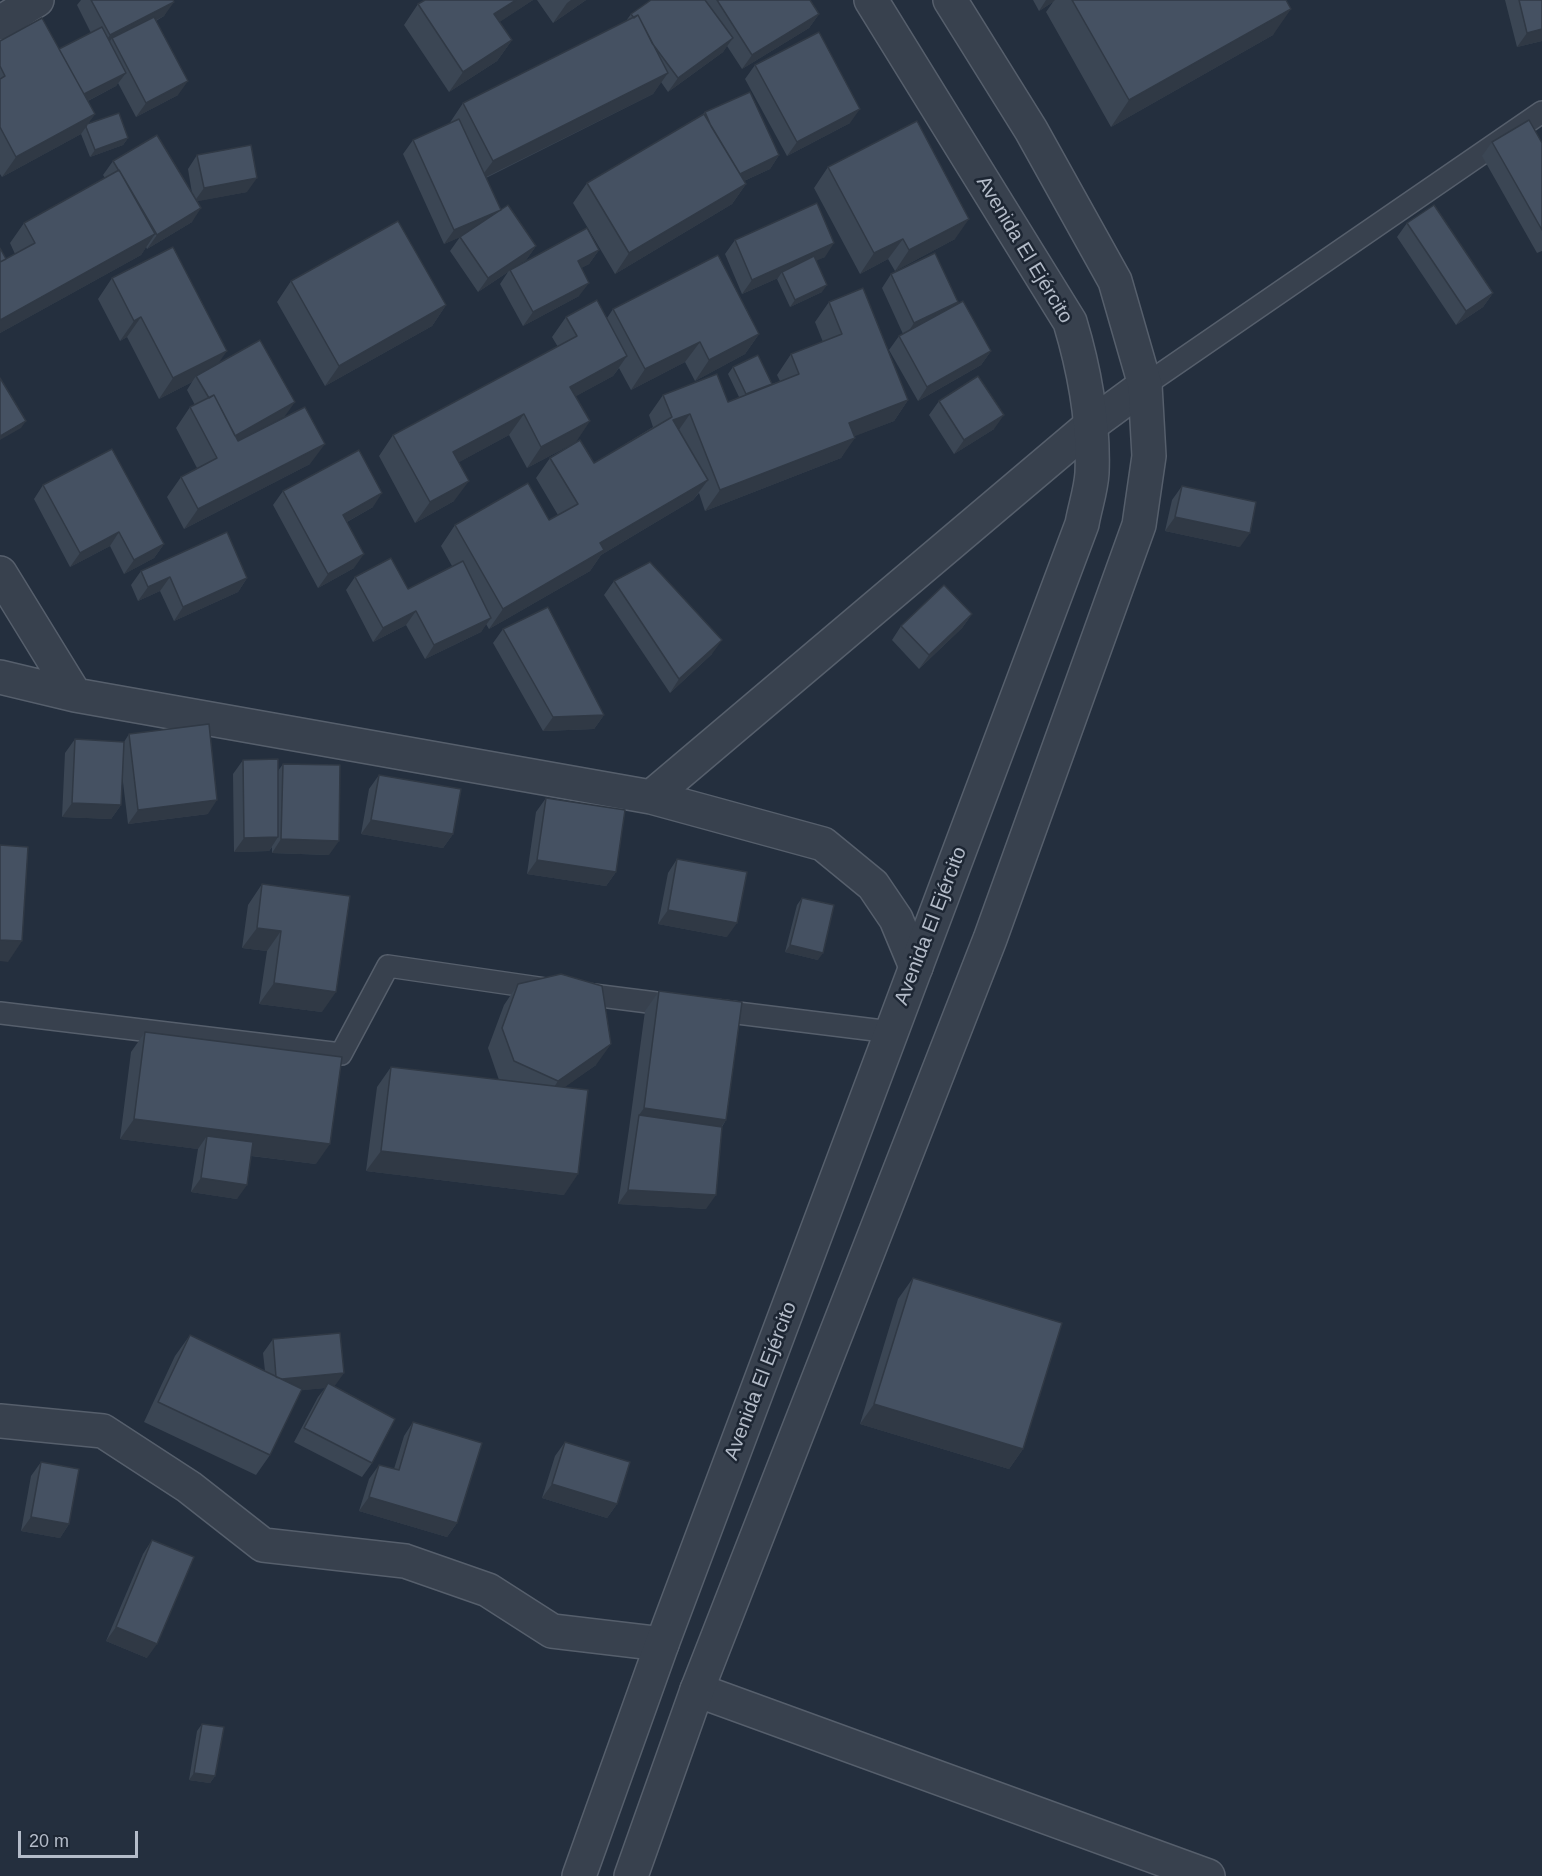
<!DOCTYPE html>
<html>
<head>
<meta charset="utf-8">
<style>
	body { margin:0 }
	#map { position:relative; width:1542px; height:1876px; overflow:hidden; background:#242f3e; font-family:Helvetica,sans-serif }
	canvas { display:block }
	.scale { position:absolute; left:18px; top:1831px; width:120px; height:27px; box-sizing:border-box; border:3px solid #b4bcc9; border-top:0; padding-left:8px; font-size:18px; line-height:21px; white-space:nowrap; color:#b4bcc9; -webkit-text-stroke:4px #1d2633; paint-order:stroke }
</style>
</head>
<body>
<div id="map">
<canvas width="1542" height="1876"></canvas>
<div class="scale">20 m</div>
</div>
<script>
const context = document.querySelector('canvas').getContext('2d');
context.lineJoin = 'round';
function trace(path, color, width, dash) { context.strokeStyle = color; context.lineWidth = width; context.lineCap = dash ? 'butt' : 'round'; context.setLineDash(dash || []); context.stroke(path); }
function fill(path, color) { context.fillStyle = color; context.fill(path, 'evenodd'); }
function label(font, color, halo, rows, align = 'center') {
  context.font = font + ' Helvetica,sans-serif'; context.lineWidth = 5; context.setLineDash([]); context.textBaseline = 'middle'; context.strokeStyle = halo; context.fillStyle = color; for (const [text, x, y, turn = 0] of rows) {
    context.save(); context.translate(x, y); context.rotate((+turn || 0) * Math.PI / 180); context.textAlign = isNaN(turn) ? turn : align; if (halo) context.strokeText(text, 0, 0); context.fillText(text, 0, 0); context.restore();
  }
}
const service = new Path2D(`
	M1145,385l397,-273
	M577,993l103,13
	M713,1010l178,22
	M0,1013l341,41 47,-88 158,23`);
const minor = new Path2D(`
	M0,23l37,-23
	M0,573l75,122
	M0,677l75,18 576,102 172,47 50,41 23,34 20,48
	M651,797l441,-373 53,-39
	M0,1421l103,10 86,56 74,58 142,16 83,29 64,41 110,13
	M697,1690l511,186`);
const tertiary = new Path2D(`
	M579,1876l83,-232 420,-1120c3,-17 9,-34 10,-51 2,-52 -7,-101 -22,-151l-199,-322
	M631,1876l66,-186 293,-751 149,-414 10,-69 -4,-71 -30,-104 -84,-151 -81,-130`);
trace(service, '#565f6c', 24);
trace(minor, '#565f6c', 36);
trace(tertiary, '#565f6c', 36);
trace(service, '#38414e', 21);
trace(minor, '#38414e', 33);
trace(tertiary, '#38414e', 33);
fill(new Path2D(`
	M81,0h92l-9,16 -8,5 22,74 -42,22 -18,-34 -2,3 -28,15 7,13 -8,10 41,14 -5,7 -33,12 -9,-23 -79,43 -2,-3v-133l59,8 32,-16 -14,-28z
	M425,0h108l-34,22 13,18 -15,21 -48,31 -45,-67 14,-21z
	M537,0h49l-33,23z
	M651,0h159l9,14 -10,14 -67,41 -15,-23 -4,6 -55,40 -7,-10 -8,12 -167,84 15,32 35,36 -10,14 -8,5 81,-15 -10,14 -8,4 -2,28 -56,30 -23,-42 8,-12 -30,20 -28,-41 10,-14 -16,7 -41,-90 10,-14 36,-16 14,-21 163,-82 5,-7z
	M1033,0h253l-13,35 -162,92 -65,-115 7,-10 -14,9z
	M1505,0h37v41l-25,6z
	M755,65l95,58 -63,33 -42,-77z
	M705,112l74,43 -9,14 -26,12 2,3 -14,20 -117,70 -42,-71 14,-20 116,-69z
	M1492,142l50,1v108l-5,2 -55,-97z
	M197,155l50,37 -50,9 -5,21 -45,27 -1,-2 -5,8 -141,78v-85l6,11 9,-5 -5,-11 14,-20 81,-45 -2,-3 10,-14 79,32 -4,-24z
	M828,167l127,72 -60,32 -7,-12 -28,15 -46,-86z
	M1407,223l86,70 -10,14 -27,18 -59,-88z
	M735,240l90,17 -9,3 6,32 -32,15 -13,-28 1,-1 -36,16 -17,-40z
	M891,274l66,30 34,47 -10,14 -63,36 -29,-51 10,-14 4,-2 -21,-46z
	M112,278l173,138 -20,11 45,37 -126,65 -17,-32 14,-20 16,-9 -21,-40 14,-21 5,-2 -8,-15 5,-8 -33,17 -32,-62 -7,4 -22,-42z
	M291,281l155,24 -14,21 -107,60 -48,-84z
	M829,302l79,98 -14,21 -40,15 -13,22 -136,53 -6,-18 -6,7 -92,55 -11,16 -101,58 -3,-5 -5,8 -56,27 -19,-34 -33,17 -27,-52 9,-13 53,12 44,-23 -11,-20 14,-21 94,-5 9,-5 -22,-37 14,-20 44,5 59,-36 -4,-12 14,-20 65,7 11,-5 -11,-23 5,-7 39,17 8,-3 -3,-6 14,-21 32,-12 -8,-20z
	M613,309l146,25 -14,20 -50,27 -10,-19 -54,28 -12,-22 -6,8 -37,20v46l-49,26 -18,-33 -50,27 -5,39 -39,22 -36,-67 14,-21 165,-88 -6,-10 14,-20 41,1z
	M939,401l55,28 -40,25 -25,-39z
	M43,485l121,59 -10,14 -30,16 -14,-28 -40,21 -36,-68z
	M1182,486l58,61 -75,-16 7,-31z
	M283,491l90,16 -26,15 7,46 -36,20 -45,-83z
	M141,571l106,7 -9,14 -64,29 -14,-30 -22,10 -7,-16z
	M614,581l98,73 -42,39 -66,-98z
	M972,614l-10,14 -43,41 -27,-29 9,-14z
	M503,629l101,86 -10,14 -51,2 -50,-88z
	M129,734l79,80 -80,10 -6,-50 -1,31 -10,14 -49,-2 3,-64 10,-14 49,3z
	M243,760l35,11 5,-7 46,91 -57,-2v-6l-3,4 -35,1 -1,-78z
	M379,775l74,59 -10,14 -82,-14 8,-45z
	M546,798l70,74 -10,14 -79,-12 9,-62z
	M677,859l50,78 -69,-13 10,-51z
	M262,884l60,128 -63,-8 8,-53 -25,-3 6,-43z
	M802,898l16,62 -33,-8 12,-47z
	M518,984l78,81 -32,22v108l-198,-24 11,-84 14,-20 108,13 -11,-32 16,-43z
	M659,991l67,129 -4,7 -16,82 -88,-5 11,-75 16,-118z
	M145,1032l171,132 -65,-8 -14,43 -46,-7 7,-43 -78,-10 11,-87z
	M913,1278l110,171 -14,20 -149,-45 38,-125z
	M190,1335l75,36 -2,-18 10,-14 61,48 38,76 -10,14 -68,-35 24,-45 7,-9 -24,2 -31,65 -14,20 -112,-53 31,-66z
	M413,1422l44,101 -10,14 -88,-26 10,-32 10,-14 15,4 10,-33z
	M565,1442l52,62 -10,14 -65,-20 13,-42z
	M41,1462l28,62 -9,14 -39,-7 10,-55z
	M152,1540l-5,118 -41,-17 37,-87z
	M202,1724l13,52 -5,7 -21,-3 8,-49z`), '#3b4654');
fill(new Path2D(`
	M516,0h17l-53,35 14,-21z
	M571,0h15l-33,23 14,-20z
	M1046,0h9l-2,2 -14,9z
	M174,2l-10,14 -50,26 -2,-4 -5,8 -7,3 10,-14z
	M1291,9l-18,26 -162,92 18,-27z
	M819,14l-10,14 -67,41 10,-14z
	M1542,29v12l-25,6 10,-14z
	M733,38l-10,14 -55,40 10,-14z
	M512,40l-15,21 -48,31 14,-20z
	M126,73l-10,13 -44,23 9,-14z
	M668,73l-15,21 -175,87 15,-20z
	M188,81l-10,14 -42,22 10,-14z
	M860,109l-10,14 -63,33 10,-14z
	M95,114l-14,20 -79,43 14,-20z
	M128,138l-5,7 -33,12 5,-7z
	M779,155l-9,14 -46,21 10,-14z
	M257,178l-10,14 -53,10 10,-14z
	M746,184l-14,20 -117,70 14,-21z
	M201,208l-9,14 -45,27 10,-14z
	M501,210l-10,14 -47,20 10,-14z
	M969,219l-14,20 -60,32 14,-21z
	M155,234l-14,21 -141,78v-13z
	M903,239l-15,20 -28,15 14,-21z
	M834,243l-9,14 -41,18 -2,-3 -4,6 -36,16 10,-14z
	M536,246l-10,14 -16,11v-1l-2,2 -30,20 10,-14z
	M599,250l-10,14 -21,11 10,-14z
	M589,283l-10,13 -56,30 10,-14z
	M827,285l-5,7 -32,15 5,-7z
	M1493,293l-10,14 -27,18 10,-14z
	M958,302l-10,14 -43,21 9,-14z
	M446,305l-14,21 -107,60 14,-20z
	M141,317l-14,20 -7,4 14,-20z
	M759,334l-14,20 -50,27 14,-21z
	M700,342l-15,20 -54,28 14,-21z
	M227,351l-14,20 -17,5 -4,6 -33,17 14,-21z
	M991,351l-10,14 -63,36 9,-14z
	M627,356l-14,20 -57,31 14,-20z
	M908,400l-14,21 -59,23 14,-21z
	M295,402l-10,14 -64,36 10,-14z
	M524,414l-15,21 -70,38 14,-21z
	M690,414l-14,20 -3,-14z
	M1004,415l-10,14 -40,25 10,-14z
	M26,421l-5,7 -21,12v-4z
	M590,421l-14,21 -49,26 14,-21z
	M855,438l-14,20 -136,53 15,-21z
	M325,444l-15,20 -126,65 14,-20z
	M708,480l-15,20 -92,55 -11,16 -101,58 14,-20 97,-66z
	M469,481l-15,20 -39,22 15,-21z
	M382,493l-9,14 -39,22 9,-14z
	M1175,517l75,16 -10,14 -75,-16z
	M119,532l-9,14 -40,21 10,-14z
	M164,544l-10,14 -30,16 10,-14z
	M364,554l-10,14 -36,20 10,-14z
	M170,577l-10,14 -22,10 10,-14z
	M247,578l-9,14 -64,29 9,-14z
	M416,611l-10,14 -33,17 10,-14z
	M972,614l-10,14 -43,41 10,-14z
	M491,618l-10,14 -56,27 9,-14z
	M722,640l-10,14 -42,39 9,-14z
	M604,715l-10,14 -51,2 10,-14z
	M217,800l-9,14 -80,10 10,-14z
	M72,803l49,2 -10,14 -49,-2z
	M371,820l82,14 -10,14 -82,-14z
	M278,837l-9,14 -35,1 10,-14z
	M281,839l58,2 -10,14 -57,-2z
	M537,860l79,12 -10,14 -79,-12z
	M668,910l69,13 -10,14 -69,-13z
	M257,928l24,3 -14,20 -25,-3z
	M0,940l22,1 -14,21 -8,-1z
	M790,945l33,8 -5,7 -33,-8z
	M274,983l62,9 -14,20 -63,-8z
	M611,1044l-15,21 -52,37 14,-21z
	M644,1108l82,12 -14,21 -73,-26z
	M134,1119l196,25 -14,20 -111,-14 2,-14 -9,13 -78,-10z
	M381,1151l197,23 -14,21 -198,-24z
	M201,1178l46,7 -10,14 -46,-7z
	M628,1190l88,5 -10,14 -88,-5z
	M344,1373l-10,14 -6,-4 -3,5 -58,6 10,-14z
	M874,1404l149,45 -14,20 -149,-45z
	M552,1484l65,20 -10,14 -65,-20z
	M369,1497l88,26 -10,14 -88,-26z
	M31,1517l38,7 -9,14 -39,-7z
	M116,1627l41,17 -10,14 -41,-17z
	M194,1773l21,3 -5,7 -21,-3z`), '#303945');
const building = new Path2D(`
	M91,0h82l1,2 -64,33z
	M425,0h91l-22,14 18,26 -49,32 -45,-68z
	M651,0h54l28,38 -55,40 -26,-35 -14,-28 -4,3 -3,-4z
	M717,0h93l9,14 -67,41z
	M1072,0h214l5,9 -162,91z
	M1519,0h23v29l-15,4z
	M638,15l30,58 -175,88 -30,-58z
	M154,17l34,64 -42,22 -34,-65z
	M42,18l53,96 -79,43 -16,-30v-48l5,-3 -5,-10v-25z
	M102,27l24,46 -42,21 -25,-45z
	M819,32l41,77 -63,33 -42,-77z
	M750,92l29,63 -39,19 -29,-48 -6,-14z
	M119,113l9,25 -33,12 -9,-23 1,-3z
	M704,114l42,70 -117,69 -42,-70z
	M459,119l42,91 -47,20 -41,-90z
	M1529,120l13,23v87l-50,-88z
	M917,121l52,98 -60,31 -6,-11 -29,14 -46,-86z
	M157,135l44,73 -44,27 -38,-65v1l-6,-10z
	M251,145l6,33 -53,10 -7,-33z
	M119,170l36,64 -155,86v-58l35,-19 -11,-20z
	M817,203l17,40 -82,37 -17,-40z
	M508,205l28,41 -48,32 -28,-41z
	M1434,205l59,88 -27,18 -59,-88z
	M398,221l48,84 -107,61 -48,-85z
	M587,228l12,22 -21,11 11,22 -56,29 -23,-42z
	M173,247l54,104 -54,27 -32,-61 -7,4 -22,-43z
	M0,248l6,11 -6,3z
	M935,253l23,49 -44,21 -23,-49z
	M718,255l41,79 -50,26 -9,-18 -55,27 -32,-60z
	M814,256l13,29 -32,15 -13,-28z
	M863,288l45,112 -59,23 6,15 -135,52 -30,-76 -17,6 35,60 -108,63 4,7 -101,59 -48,-84 73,-42 21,37 29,-16 -28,-46 30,-18 14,23 78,-46 -9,-22 54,-21 11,28 71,-28 -8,-20 51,-20 -13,-32z
	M597,300l30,56 -57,31 20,34 -49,26 -17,-33 -71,38 16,29 -39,21 -37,-67 184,-99 -11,-19z
	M963,301l28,50 -64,36 -28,-51z
	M260,340l35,62 -60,34 -21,-41 -5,3 -13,-22z
	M758,355l14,29 -26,10 -13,-27z
	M978,376l26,39 -40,25 -25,-39z
	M0,378l26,43 -26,15z
	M214,395l24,46 67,-34 20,37 -127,65 -17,-32 36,-19 -27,-51z
	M112,449l52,95 -30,16 -15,-28 -39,21 -37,-68z
	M359,450l23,43 -39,22 21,39 -36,20 -45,-83z
	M1182,486l74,16 -6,31 -75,-16z
	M227,532l20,46 -64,29 -13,-30 -22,10 -7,-16z
	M391,558l17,31 55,-28 28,57 -57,27 -18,-34 -33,17 -28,-51z
	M650,562l72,78 -43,39 -65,-98z
	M944,585l28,29 -43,41 -28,-29z
	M548,607l56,108 -51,2 -50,-88z
	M209,724l8,76 -79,10 -9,-76z
	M75,739l49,3 -3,63 -49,-2z
	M278,759v78l-34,1 -1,-78z
	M283,764l57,1 -1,76 -58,-2z
	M379,775l82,14 -8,45 -82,-14z
	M546,798l79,12 -9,62 -79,-12z
	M0,845l28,2 -6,94 -22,-1z
	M677,859l70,13 -10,51 -69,-13z
	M262,884l88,12 -14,96 -62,-9 7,-52 -24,-3z
	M802,898l32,7 -11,48 -33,-8z
	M561,974l41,12 9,58 -53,37 -44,-20 -12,-33 16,-44z
	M659,991l83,11 -16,118 -82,-12z
	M145,1032l197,25 -12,87 -196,-25z
	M391,1067l197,23 -10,84 -197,-23z
	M639,1115l83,12 -6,68 -88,-5z
	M207,1136l46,6 -6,43 -46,-7z
	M913,1278l149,45 -39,126 -149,-45z
	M340,1333l4,40 -62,6 -6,-2 -3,-38z
	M190,1335l112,54 -32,66 -112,-53z
	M328,1383l67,36 -23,44 -68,-35z
	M413,1422l69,21 -25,80 -88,-26 10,-32 20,5z
	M565,1442l65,20 -13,42 -65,-20z
	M41,1462l38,7 -10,55 -38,-7z
	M152,1540l42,17 -37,87 -41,-17z
	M202,1724l22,3 -9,49 -21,-3z`);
fill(building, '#455162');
trace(building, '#303945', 1.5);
label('20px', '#b4bcc9', '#1d2633', [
	["Avenida El Ejército",1024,250,59],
	["Avenida El Ejército",931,926,-69],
	["Avenida El Ejército",761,1381,-69]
]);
</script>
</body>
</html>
